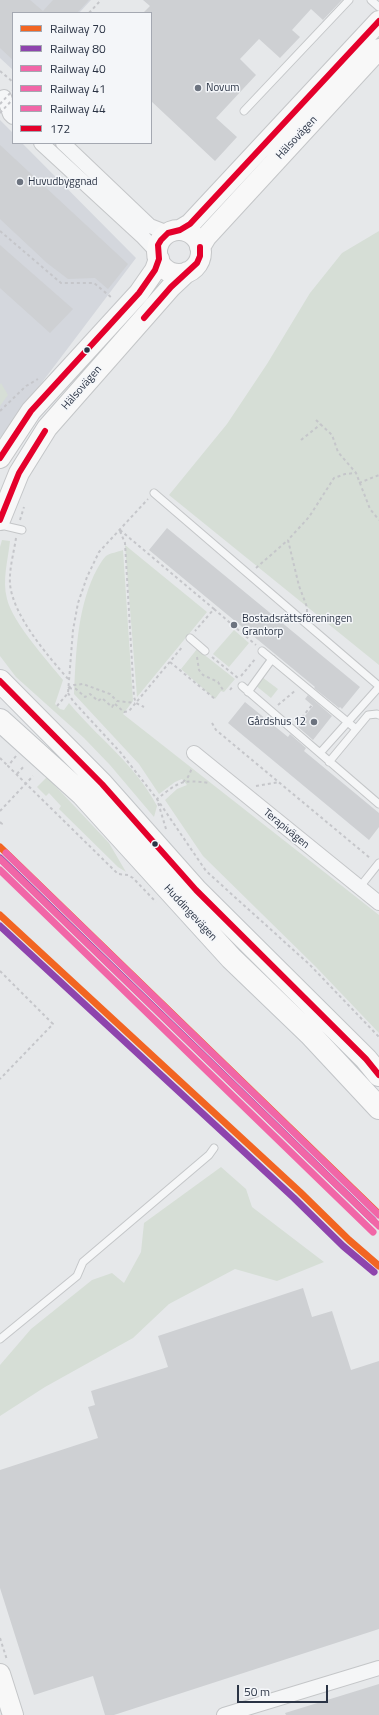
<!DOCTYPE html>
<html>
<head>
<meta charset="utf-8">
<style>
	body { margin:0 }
	#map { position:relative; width:379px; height:1715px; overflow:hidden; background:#e6e8ea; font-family:"Titillium Web",sans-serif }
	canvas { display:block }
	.legend { position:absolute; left:12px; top:12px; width:140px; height:132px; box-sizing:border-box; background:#f4f6f9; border:1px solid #a4a8b1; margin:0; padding:5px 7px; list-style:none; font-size:12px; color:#2b3445 }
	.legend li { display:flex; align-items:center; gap:8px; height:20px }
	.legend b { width:20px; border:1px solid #a4a8b1 }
	.scale { position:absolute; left:237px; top:1685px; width:91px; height:18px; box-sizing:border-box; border:2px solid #2b3445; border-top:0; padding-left:5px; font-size:12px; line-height:14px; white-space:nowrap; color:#2b3445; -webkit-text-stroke:3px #f4f6f9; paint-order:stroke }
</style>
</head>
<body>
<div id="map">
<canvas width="379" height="1715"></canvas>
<ul class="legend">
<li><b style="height:5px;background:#f26522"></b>Railway 70</li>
<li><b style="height:5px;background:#8e44ad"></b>Railway 80</li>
<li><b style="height:5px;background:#f166a7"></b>Railway 40</li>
<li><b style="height:5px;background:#f166a7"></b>Railway 41</li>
<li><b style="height:5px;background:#f166a7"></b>Railway 44</li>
<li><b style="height:5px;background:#e4002b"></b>172</li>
</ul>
<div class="scale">50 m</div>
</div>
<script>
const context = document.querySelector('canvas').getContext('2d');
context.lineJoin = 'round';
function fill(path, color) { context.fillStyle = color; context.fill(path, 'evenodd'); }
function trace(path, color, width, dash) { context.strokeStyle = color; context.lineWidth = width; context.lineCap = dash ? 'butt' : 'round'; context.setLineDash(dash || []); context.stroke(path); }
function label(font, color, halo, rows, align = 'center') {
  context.font = font + ' "Titillium Web",sans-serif'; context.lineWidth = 3; context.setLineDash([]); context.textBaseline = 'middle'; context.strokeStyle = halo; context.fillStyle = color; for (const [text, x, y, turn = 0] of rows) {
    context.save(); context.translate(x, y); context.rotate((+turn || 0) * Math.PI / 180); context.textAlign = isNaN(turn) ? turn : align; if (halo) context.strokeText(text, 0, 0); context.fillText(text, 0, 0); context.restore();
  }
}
fill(new Path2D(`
	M0,0h91l-12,13h-66v57l-13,-12z
	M0,120l13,13v10h9l114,115 -136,180z`), '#d4d7dd');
fill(new Path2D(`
	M379,231v434l-210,-170 58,-71 40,-60 43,-71 32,-40z
	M1,383l7,12 -8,11v-21z
	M2,540l8,1c-2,19 -8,39 -3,58 6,24 40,61 56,81l-8,24 5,5 4,1 5,-7c30,36 66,61 88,103l-3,11 -44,-52 -26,-27 -68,-61 -16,-21v-109z
	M125,545l82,67 -70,85z
	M123,550l10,151 -10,13 256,201v118l-63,-66 -113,-111 -38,-56 12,-11 10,-4 -5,-6 -7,3 -16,12 -20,-30 -65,-70c2,-41 3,-82 20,-119 3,-6 7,-14 12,-19 4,-3 12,-4 17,-6z
	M234,630l15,13 -20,24 -16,-13z
	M197,649l38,30 -11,13 -3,-1 -6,8 -34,-30z
	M262,677l16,12 -7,9 -16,-13z
	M47,777l62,66 17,29 -8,-5 -59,-58 2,-3 -12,-13 -3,3 -9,-9z
	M221,1167l25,22 6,18 72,55 -47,19 -42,-12 -66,35 -36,34 -88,49 -45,29v-51l31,-36 61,-49 20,-7 12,10 17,-31 3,-29z`), '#d6ded6');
fill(new Path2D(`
	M0,0h30l13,11 10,-11h36l-12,13h-64v47l-13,-12z
	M143,0h199l-19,20 -12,-11 -19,21 8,7 -20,21 -21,-19 -19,20 16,16 -40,43 21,19 -22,24 -64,-60v-88h-8l7,-7z
	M0,145l128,119 -20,25 -13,-11 -27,1 -21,-16 -47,-44z
	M0,245l73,64 -23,24 -50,-45z
	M167,528l193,159 -18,22 -2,-2 -1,1 -25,-20 1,-1 -166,-137z
	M308,695l24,21 -19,24 -16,-14 16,-20 -8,-7z
	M245,702l43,35 2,-3 16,14 -2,3 75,62v14l-10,13 -141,-117z
	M303,1288l9,29 20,-6 19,59 28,-9v268l-265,86h-9l-12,-39 -59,19 -34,-107v-118l98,-32 -10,-31 7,-2 -4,-14 77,-24 -10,-31z
	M379,1684v31h-93l-1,-2z`), '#ced0d3');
const lane = new Path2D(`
	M371,0l8,7
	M244,111l105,-111
	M154,493l225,193
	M0,525l22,5
	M190,638l15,13
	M262,651l94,78
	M242,686l137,118
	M248,692l24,-33
	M320,753l59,-66
	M329,762l39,-47 9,-1 2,1
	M359,888l20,-25
	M0,1339l77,-63 6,-14 126,-107 5,-7`);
const street = new Path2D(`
	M4,97l6,17 3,3
	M41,143l101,93 16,17
	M63,143l87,83 18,7
	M194,753l185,150
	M224,1715l155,-47`);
const secondary = new Path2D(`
	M180,230l10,-6 13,-14 176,-189
	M157 252a22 22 0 1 1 44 0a22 22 0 1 1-44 0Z
	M200,247l6,-10 173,-188
	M0,458l31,-47 108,-118 16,-23 4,-11
	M0,520l19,-47 28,-45 124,-141 16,-15
	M0,1674l13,41`);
const primary = new Path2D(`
	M0,681l102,103 94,106 170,169 13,16
	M0,720l82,74 149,164 79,76 69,74`);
trace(lane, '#c4c6c8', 9);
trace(street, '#c4c6c8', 16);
trace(secondary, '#c4c6c8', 22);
trace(primary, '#c2c5c8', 24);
trace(new Path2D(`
	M89,13l12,-13
	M0,71l13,11
	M0,231l61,52h33l18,15
	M0,411l26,-25 12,-7
	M316,420l16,15 6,17 18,21 14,36 9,11
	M301,440l20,-16
	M359,483l20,-8
	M20,520l4,-13
	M120,530l94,79 -19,22
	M120,531l5,12 9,154 2,6 8,4
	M16,538c-2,14 -7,31 -6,46 3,32 38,72 59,96
	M256,568l32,-28
	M214,609l42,36
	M307,612v-5l-8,-21 -11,-46 21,-23 25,-39 11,-4 11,-1
	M197,657l2,13 4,5 15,7 5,8
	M212,657l26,21
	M170,662l45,37
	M241,676l15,-18
	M68,688l6,-3 9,-1 27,10 7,7 18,2
	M69,688l7,1 9,8 5,-3 8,7 4,-3 10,9 2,-3
	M230,690l3,-4
	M68,693l5,8 48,52 36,46 49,72 103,93 70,73
	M115,704l9,8 5,-1 54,-65
	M278,705l18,-15
	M57,706l11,-13 5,-63 5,-27 9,-26 12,-25 49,-53
	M298,722l15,-18
	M212,723l4,7 154,128
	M16,756l-8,10 110,108 10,1 5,3 23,24
	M0,758l8,8
	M17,774l8,-9
	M183,782l5,-5 4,-9
	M256,786l23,-4
	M0,822l2,2 -2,2
	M166,829l-9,-30c22,-17 24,-20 53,-16
	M0,971l53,53 -53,55
	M0,1638l7,22`), '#c5c6ca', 2, [3, 3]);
trace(lane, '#f5f6f7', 7);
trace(street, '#f5f6f7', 14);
trace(secondary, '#f8f8f8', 20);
trace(primary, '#f8f8f8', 22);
trace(new Path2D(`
	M0,104l13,-14
	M0,113l13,-14
	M0,811l33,-35`), '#c5c6ca', 2, [3, 3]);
trace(new Path2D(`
	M144,318l27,-31 26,-24 3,-7v-9
	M0,458l31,-47 108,-118 16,-23 4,-11 -1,-14 3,-5 7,-7 12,-3 10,-6 189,-203
	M0,520l19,-47 26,-42
	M0,681l102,103 94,106 170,169 13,16`), '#e4002b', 6);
trace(new Path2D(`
	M0,847l379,367
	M0,915l300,277 49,48 30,26`), '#f26522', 7);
trace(new Path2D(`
	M0,858l373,362
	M0,926l294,272 49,48 31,26`), '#8e44ad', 7);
trace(new Path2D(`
	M0,859l379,367`), '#f166a7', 7);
trace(new Path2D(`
	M0,870l373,362`), '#f166a7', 7);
trace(new Path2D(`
	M6,853l373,362`), '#f166a7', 7);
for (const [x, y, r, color] of [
	[198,88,4,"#6c737f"],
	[20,182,4,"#6c737f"],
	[87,350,3.5,"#2b3445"],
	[234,625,4,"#6c737f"],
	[314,722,4,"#6c737f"],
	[155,844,3.5,"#2b3445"]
]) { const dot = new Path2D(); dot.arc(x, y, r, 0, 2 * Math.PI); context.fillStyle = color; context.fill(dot); trace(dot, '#f4f6f9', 1.5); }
label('11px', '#2b3445', '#f4f6f9', [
	["Novum",206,88],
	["Huvudbyggnad",28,182],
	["Bostadsrättsföreningen",242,619],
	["Grantorp",242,632],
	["Gårdshus 12",306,722,"right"]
], 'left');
label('11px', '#2b3445', '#f4f6f9', [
	["Hälsovägen",297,138,-47],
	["Hälsovägen",82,388,-49],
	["Terapivägen",286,829,39],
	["Huddingevägen",190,913,47]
]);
</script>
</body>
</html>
